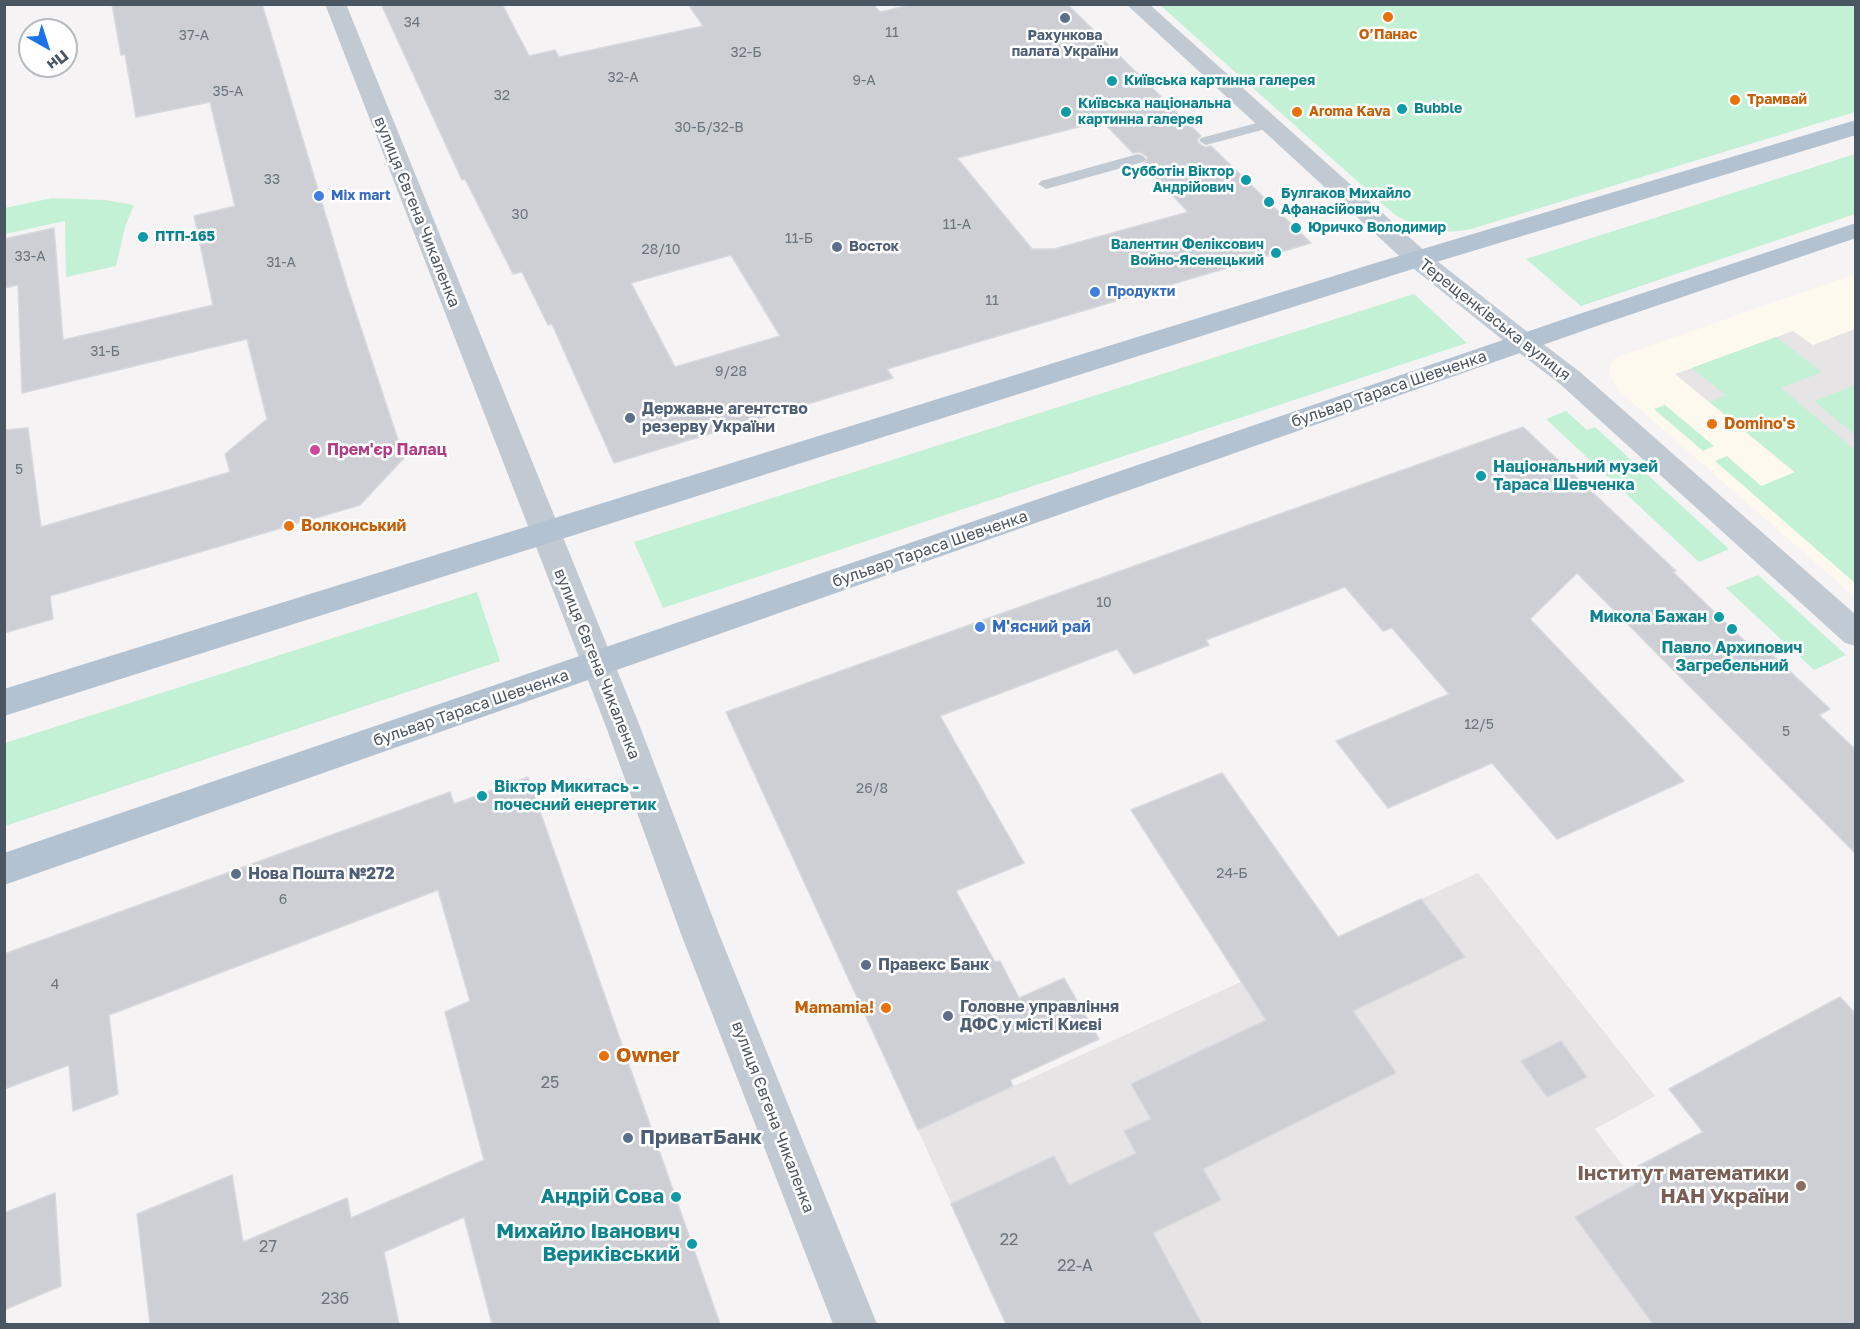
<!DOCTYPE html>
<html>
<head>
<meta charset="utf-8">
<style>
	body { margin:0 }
	#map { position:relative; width:1860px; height:1329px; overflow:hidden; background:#f5f3f3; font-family:"Golos Text",sans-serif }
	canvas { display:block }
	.frame { position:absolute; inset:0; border:6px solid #4a5661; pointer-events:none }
	.north { position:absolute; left:18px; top:18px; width:60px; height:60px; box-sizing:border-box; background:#fff; border:2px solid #b7bbc0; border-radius:50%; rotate:141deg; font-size:16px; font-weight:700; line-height:24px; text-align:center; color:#4a5661 }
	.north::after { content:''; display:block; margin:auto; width:21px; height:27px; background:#1a73e8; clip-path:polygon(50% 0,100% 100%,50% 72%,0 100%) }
</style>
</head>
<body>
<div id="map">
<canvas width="1860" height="1329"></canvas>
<div class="frame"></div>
<div class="north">Пн</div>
</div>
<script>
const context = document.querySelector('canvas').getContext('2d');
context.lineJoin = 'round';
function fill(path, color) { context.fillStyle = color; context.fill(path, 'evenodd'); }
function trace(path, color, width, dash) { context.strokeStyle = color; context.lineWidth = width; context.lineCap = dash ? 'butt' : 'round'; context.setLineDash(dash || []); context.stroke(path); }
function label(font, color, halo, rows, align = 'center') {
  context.font = font + ' "Golos Text",sans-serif'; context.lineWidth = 5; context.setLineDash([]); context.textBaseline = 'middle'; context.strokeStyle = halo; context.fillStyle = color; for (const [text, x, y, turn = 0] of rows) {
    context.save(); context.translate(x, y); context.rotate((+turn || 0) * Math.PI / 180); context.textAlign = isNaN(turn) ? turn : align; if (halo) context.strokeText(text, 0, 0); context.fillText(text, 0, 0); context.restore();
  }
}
fill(new Path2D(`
	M1855,274v323l-235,-205 -11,-18 1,-8 4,-7 9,-4z`), '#fdf9ef');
fill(new Path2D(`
	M1855,329v193l-180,-148 118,-43 20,14z
	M1478,873l177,223 -60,33 148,195h-737l-88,-194z`), '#e6e4e5');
fill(new Path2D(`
	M1160,5h695v107l-384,117c-28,6 -53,1 -77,-15z
	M1855,154v60l-274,92 -55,-47z
	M52,198l53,2 29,5 -9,22 -9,39 -50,11 -1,-56 -60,13v-26z
	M1414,294l53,49 -804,265 -29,-66z
	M1776,337l46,35 -41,16 74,62v133l-140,-122 12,-5 34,30 34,-14 -85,-70 16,-7 -34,-27z
	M1855,385h1l-1,50 -41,-34z
	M1665,405l49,41 -11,5 -49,-42z
	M1566,411l21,19 8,-3 134,122 -30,13 -153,-143z
	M1758,575l88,80 -32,15 -88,-82z
	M477,592l23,69 -495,165v-83z`), '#c3f1d5');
const building = new Path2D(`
	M112,4h150l85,282 57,172 -44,47 -310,91 3,23 -49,14v-203l24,-2 13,99 189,-55 -5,-18 42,-35 -20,-80 -225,54 -4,-108 -14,3v-49l50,-11 9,112 150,-35 -19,-89 41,-10 -25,-104 -74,15 -11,-63 -4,1z
	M381,4h121l27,52 26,-6 4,7 144,-31 -15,-22h185l7,8 34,-8h153l134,132 -4,4 1,3 7,4 6,-1 100,97 -424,126 6,9 -279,85 -62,-139 -4,1 -26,-53 -9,2 -48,-95 -3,1zM1102,121l31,32 6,-1 9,5 -5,7 45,48 -134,37h-22l-75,-91zM731,255l49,81 -105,31 -44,-84z
	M1523,427l153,144 -3,1 59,57 27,25 8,-4 63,59 -11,6 37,35v104l-279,-281 -47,46 154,162 -127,58 -65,-76 -104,45 -52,-67 113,-47 -57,-66 -9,3 -38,-44 -139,53 3,5 -75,29 -17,-25 -177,67 84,147 -68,28 39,71 5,-1 19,37 45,-20 35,61 -89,41 3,6 -95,44 -192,-418z
	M1222,773l116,164 83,-38 44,58 -112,54 43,62 -193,96 18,31 -68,33 49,91h-196l-55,-120 103,-48 15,29 67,-32 -12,-22 27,-12 -20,-35 135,-64 -135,-210z
	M528,777l192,547h-228l-28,-107 -80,35 15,72h-249l-13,-110 95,-39 11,67 104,-44 4,20 133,-58 -39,-148 25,-11 -32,-111 -329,125 9,79 -45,17 -4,-46 -65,24v-135l446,-162 4,12z
	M1840,997l16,17v310h-203l-78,-107 61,-33 -9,-12 76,-40 -34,-43z
	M1561,1041l26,36 -40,20 -26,-36z
	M55,1193l6,93 -57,24v-97z`);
fill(building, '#cdcfd5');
trace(building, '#d7d9de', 1.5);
fill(new Path2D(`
	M1268,120l5,1 2,3 -2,3 -67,18 -7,-4 2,-3z
	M1138,154l5,2 3,3 -3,3 -97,27 -8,-5 3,-3z`), '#c1cad2');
fill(new Path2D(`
	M325,4h21l293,720 80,210 158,390h-44l-152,-390 -76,-210z
	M1126,4h23l278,249 4,6 -4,6 -9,2 -9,-2z
	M1524,334l10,3 46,35 276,243v31l-11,-3 -285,-259 -46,-35 -4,-6 4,-6z`), '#c1cad2');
fill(new Path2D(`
	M1418,251l9,2 107,84 4,6 -4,6 -10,3 -10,-3 -105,-84 -4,-6 4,-6z`), '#c1cbd6');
fill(new Path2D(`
	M1856,120v15l-456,138 -1396,443v-27l1378,-428z
	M1856,223v15l-262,89 -1590,558v-32l1572,-538z`), '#b3c2d1');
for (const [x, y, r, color] of [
	[1388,17,6,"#e8710a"],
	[1065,18,6,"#5c6f8a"],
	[1112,81,6,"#0f9aa8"],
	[1735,100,6,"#e8710a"],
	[1402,109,6,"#0f9aa8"],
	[1066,112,6,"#0f9aa8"],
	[1297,112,6,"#e8710a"],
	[1246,180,6,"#0f9aa8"],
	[319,196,6,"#3f7fe0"],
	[1269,202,6,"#0f9aa8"],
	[1296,228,6,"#0f9aa8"],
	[143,237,6,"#0f9aa8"],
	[837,247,6,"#5c6f8a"],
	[1276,253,6,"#0f9aa8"],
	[1095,292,6,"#3f7fe0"],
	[630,418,6,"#5c6f8a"],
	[1712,424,6,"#e8710a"],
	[315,450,6,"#d1479c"],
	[1481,476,6,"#0f9aa8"],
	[289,526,6,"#e8710a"],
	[1719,617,6,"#0f9aa8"],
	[980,627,6,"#3f7fe0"],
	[1732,629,6,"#0f9aa8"],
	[482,796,6,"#0f9aa8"],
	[236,874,6,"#5c6f8a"],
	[866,965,6,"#5c6f8a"],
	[886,1008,6,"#e8710a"],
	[948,1016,6,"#5c6f8a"],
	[604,1056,6,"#e8710a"],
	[628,1138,6,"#5c6f8a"],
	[1801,1186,6,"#8d6e63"],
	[676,1197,6,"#0f9aa8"],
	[692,1244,6,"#0f9aa8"]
]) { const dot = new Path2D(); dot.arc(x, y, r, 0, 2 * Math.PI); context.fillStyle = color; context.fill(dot); trace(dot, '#fff', 2); }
label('14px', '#6b747e', null, [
	["34",412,23],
	["11",892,33],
	["37-А",194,36],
	["32-Б",746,53],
	["32-А",623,78],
	["9-А",864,81],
	["35-А",228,92],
	["32",502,96],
	["30-Б/32-В",709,128],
	["33",272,180],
	["30",520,215],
	["11-А",957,225],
	["11-Б",799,239],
	["28/10",661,250],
	["33-А",30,257],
	["31-А",281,263],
	["11",992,301],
	["31-Б",105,352],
	["9/28",731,372],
	["5",19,470],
	["10",1104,603],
	["12/5",1479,725],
	["5",1786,732],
	["26/8",872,789],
	["24-Б",1232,874],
	["6",283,900],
	["4",55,985]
]);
label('bold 14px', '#c56008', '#fff', [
	["О’Панас",1388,35,"center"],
	["Трамвай",1747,100],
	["Aroma Kava",1309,112]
], 'left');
label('bold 14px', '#4e5e75', '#fff', [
	["Рахункова",1065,36],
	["палата України",1065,52],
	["Восток",849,247,"left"]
]);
label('bold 14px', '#0d838f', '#fff', [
	["Київська картинна галерея",1124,81],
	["Київська національна",1078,104],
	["картинна галерея",1078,120],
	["Bubble",1414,109],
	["Субботін Віктор",1234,172,"right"],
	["Андрійович",1234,188,"right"],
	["Булгаков Михайло",1281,194],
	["Афанасійович",1281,210],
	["Юричко Володимир",1308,228],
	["ПТП-165",155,237],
	["Валентин Феліксович",1264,245,"right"],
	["Войно-Ясенецький",1264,261,"right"]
], 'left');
label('bold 14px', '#366cbe', '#fff', [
	["Mix mart",331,196],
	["Продукти",1107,292]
], 'left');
label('16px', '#4a5661', '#fff', [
	["вулиця Євгена Чикаленка",417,212,68],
	["Терещенківська вулиця",1495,320,38],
	["бульвар Тараса Шевченка",1389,389,-19],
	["бульвар Тараса Шевченка",930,549,-19],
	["вулиця Євгена Чикаленка",597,664,68],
	["бульвар Тараса Шевченка",471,708,-19],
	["вулиця Євгена Чикаленка",773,1117,69]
]);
label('bold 16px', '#4e5e75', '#fff', [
	["Державне агентство",642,409],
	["резерву України",642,427],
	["Нова Пошта №272",248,874],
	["Правекс Банк",878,965],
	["Головне управління",960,1007],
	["ДФС у місті Києві",960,1025]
], 'left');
label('bold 16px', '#c56008', '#fff', [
	["Domino's",1724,424],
	["Волконський",301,526],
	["Mamamia!",874,1008,"right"]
], 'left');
label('bold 16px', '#b23c85', '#fff', [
	["Прем'єр Палац",327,450]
], 'left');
label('bold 16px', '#0d838f', '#fff', [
	["Національний музей",1493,467],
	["Тараса Шевченка",1493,485],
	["Микола Бажан",1707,617,"right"],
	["Павло Архипович",1732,648,"center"],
	["Загребельний",1732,666,"center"],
	["Віктор Микитась -",494,787],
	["почесний енергетик",494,805]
], 'left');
label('bold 16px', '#366cbe', '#fff', [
	["М'ясний рай",992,627]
], 'left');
label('16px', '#6b747e', null, [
	["25",550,1083],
	["22",1009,1240],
	["27",268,1247],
	["22-А",1075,1266],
	["23б",335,1299]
]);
label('bold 20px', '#c56008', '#fff', [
	["Owner",616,1056]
], 'left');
label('bold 20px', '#4e5e75', '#fff', [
	["ПриватБанк",640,1138]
], 'left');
label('bold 20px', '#785e54', '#fff', [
	["Інститут математики",1789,1174],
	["НАН України",1789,1197]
], 'right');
label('bold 20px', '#0d838f', '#fff', [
	["Андрій Сова",664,1197],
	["Михайло Іванович",680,1232],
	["Вериківський",680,1255]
], 'right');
</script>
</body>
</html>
